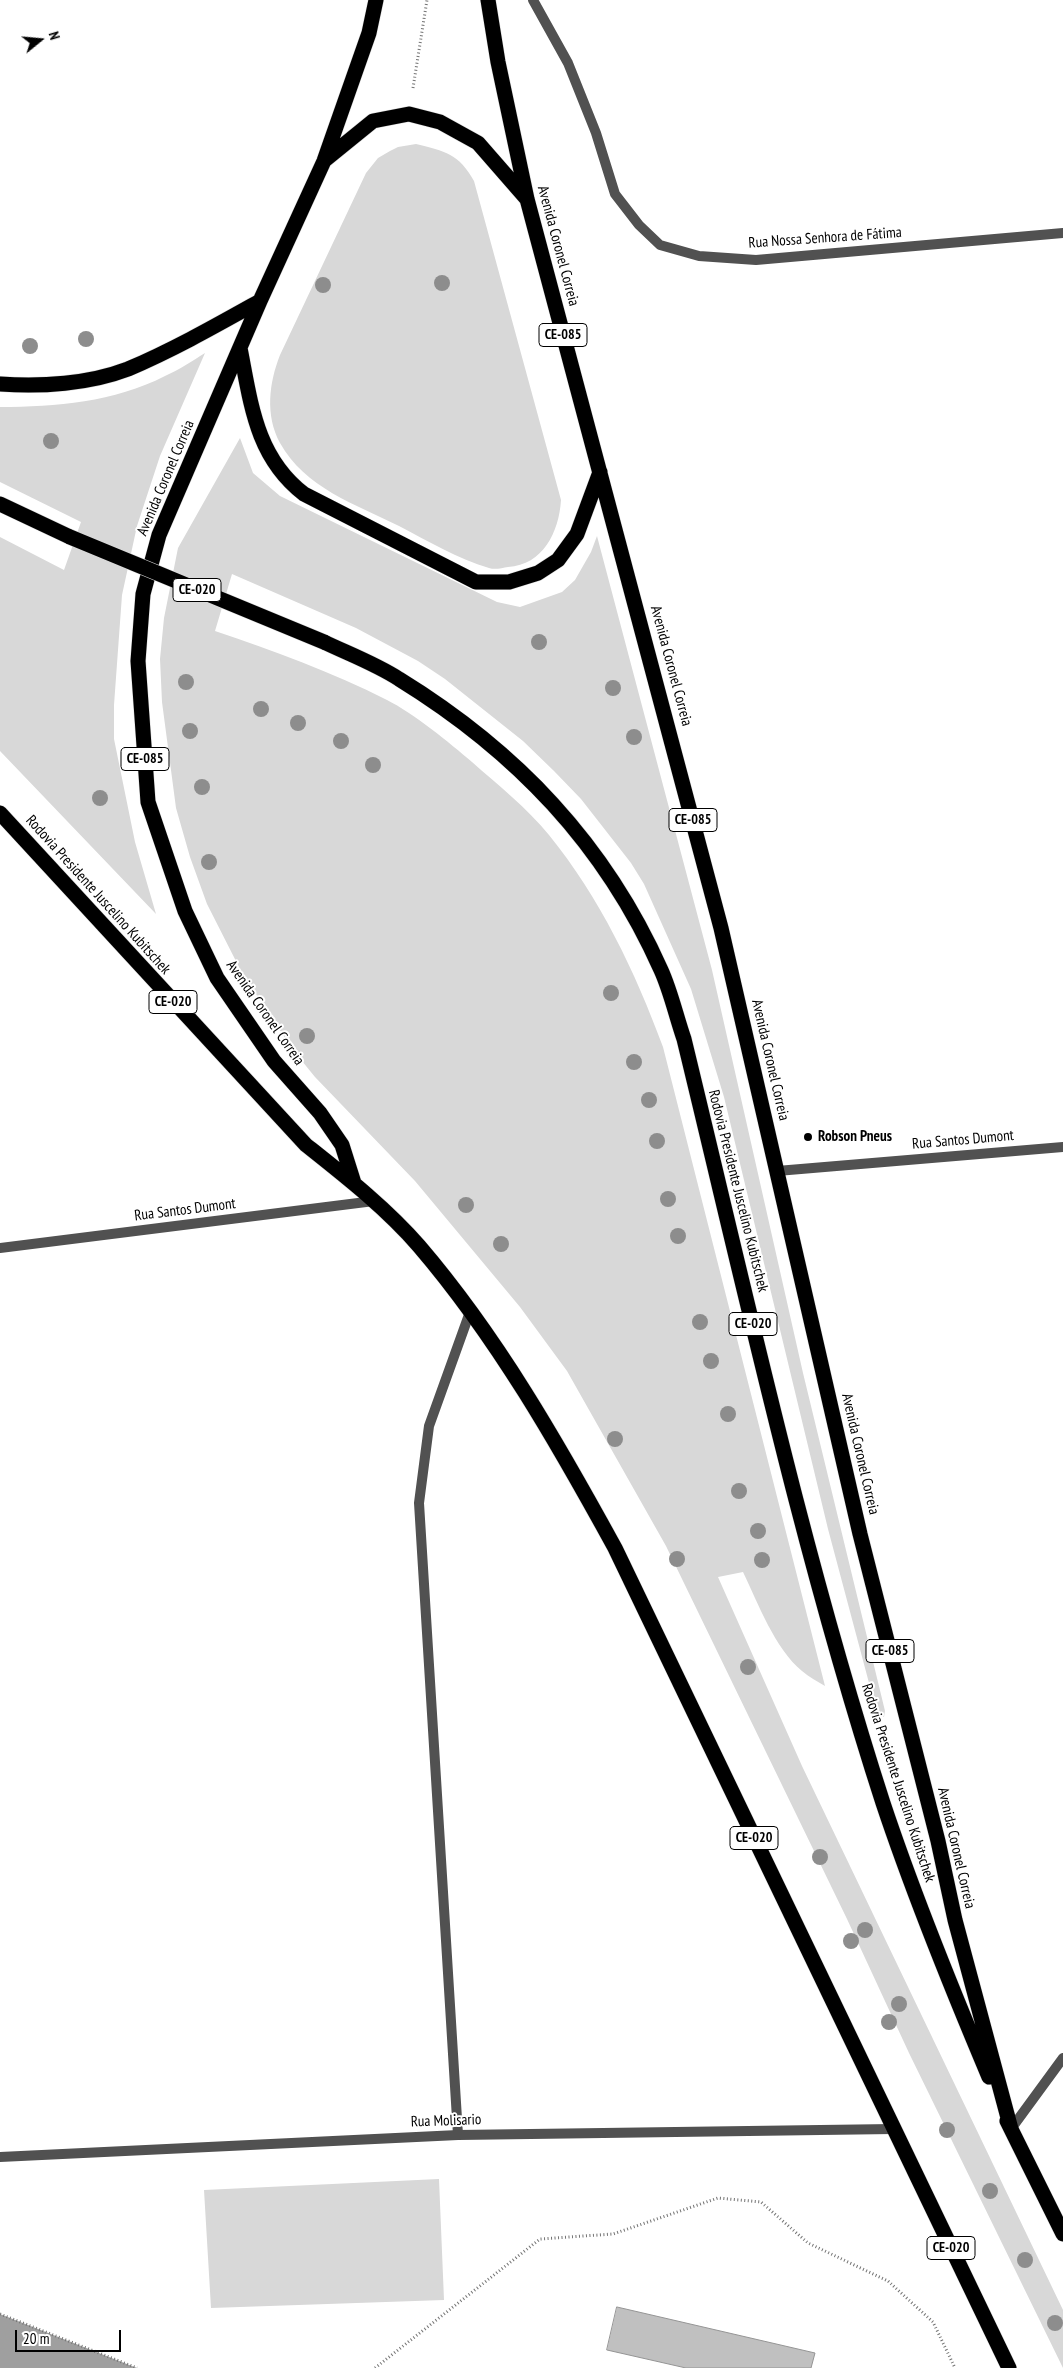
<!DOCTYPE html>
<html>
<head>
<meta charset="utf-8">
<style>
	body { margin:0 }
	#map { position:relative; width:1063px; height:2368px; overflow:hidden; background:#fff; font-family:"PT Sans Narrow",sans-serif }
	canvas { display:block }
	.north { position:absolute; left:15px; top:15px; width:50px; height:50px; -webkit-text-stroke:4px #fff; paint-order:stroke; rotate:73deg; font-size:14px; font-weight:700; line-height:20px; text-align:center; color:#000 }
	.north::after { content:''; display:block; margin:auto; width:18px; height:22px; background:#000; clip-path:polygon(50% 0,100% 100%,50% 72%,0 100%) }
	.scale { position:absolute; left:15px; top:2330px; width:106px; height:22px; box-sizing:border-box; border:2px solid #000; border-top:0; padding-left:6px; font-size:15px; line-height:18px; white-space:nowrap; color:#000; -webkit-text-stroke:4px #fff; paint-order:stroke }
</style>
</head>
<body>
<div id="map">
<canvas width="1063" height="2368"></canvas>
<div class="north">N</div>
<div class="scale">20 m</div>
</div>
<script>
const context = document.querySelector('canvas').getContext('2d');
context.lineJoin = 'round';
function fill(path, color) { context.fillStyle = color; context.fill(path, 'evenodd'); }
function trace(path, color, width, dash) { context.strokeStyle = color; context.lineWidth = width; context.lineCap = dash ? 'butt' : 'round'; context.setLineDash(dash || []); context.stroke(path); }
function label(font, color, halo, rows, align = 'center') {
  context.font = font + ' "PT Sans Narrow",sans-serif'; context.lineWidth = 4; context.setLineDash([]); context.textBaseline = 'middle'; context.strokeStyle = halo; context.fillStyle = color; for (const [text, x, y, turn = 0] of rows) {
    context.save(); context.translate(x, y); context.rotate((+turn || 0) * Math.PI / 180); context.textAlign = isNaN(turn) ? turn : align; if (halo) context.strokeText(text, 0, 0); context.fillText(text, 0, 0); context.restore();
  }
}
fill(new Path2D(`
	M416,144c29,7 43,10 58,37l87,319c-2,32 -18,65 -53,67 -6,1 -13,3 -19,1 -31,-9 -61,-27 -90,-42 -44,-22 -94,-38 -119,-83 -15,-28 -11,-60 0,-88l86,-182 12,-15 12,-7 8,-4z
	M205,353l-45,103 -23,70 -15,69 -8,110v34l21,103 21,72 -156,-163v-214l64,33 17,-48 -81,-40v-75c56,0 114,-5 165,-31 14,-6 27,-15 40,-23z
	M240,438l13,35 27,23 217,106 23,5 42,-15 13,-12 16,-28 6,-16 115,434 91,403 82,338 -1,6 -7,-4 -49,-184 -104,-432 -33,-108 -47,-105 -13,-21 -50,-64 -27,-28 -31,-30 -78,-62 -27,-18 -62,-33 -124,-54 -17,57c59,20 117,41 172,69 26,13 63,43 85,62 26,23 55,46 77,73 51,63 86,136 114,212l162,639c-8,-5 -16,-9 -23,-15 -27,-22 -44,-68 -59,-99l-25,5 84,189 261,544v58l-154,-315 -62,-134 -181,-373 -99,-175 -47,-64 -105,-126 -100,-104 -22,-27 -51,-77 -35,-69 -17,-47 -14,-49 -14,-106 -2,-43 4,-41 14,-70z
	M439,2179l5,121 -233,8 -7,-118z`), '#d8d8d8');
fill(new Path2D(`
	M0,2314l137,54h-137z`), '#9f9f9f');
const building = new Path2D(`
	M617,2307l198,46 -4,15h-125l-79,-18z`);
fill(building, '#c0c0c0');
trace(building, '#959595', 1);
const highway = new Path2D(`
	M488,0l10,62 29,137 194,729 139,606 78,307 17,79 56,209
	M325,160l48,-39 36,-7 31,8 38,21 48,55
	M240,348c11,56 16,109 64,146l172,88h33l29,-9 20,-13 19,-26 23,-62
	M0,384c41,3 89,0 128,-15 45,-19 89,-44 132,-68
	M0,504l70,33
	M324,642c25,12 52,22 75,37 117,72 206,165 262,291 10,22 15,46 23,69 62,255 118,513 199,764 31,93 68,184 106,274
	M0,813l306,332c39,31 80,63 113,101 78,91 139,198 196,302l394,820
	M354,1183l-12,-38 -22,-32 -46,-52 -57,-83 -32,-67 -37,-109 -10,-141 5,-67 16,-59 101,-234 64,-140 45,-128 7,-33
	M1007,2121l56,113`);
trace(highway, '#dbdbdb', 16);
trace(new Path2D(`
	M413,88l14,-88
	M0,2314l137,54
	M375,2368l165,-129 73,-5 105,-36 43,4 47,41 80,38 45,41 22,46`), '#737373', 3, [1, 2.5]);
trace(new Path2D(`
	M533,0l35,63 28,70 19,61 24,31 21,20 39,11 57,4 307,-27
	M777,1171l286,-24
	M0,1248l374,-47
	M1011,2129l52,-71
	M458,2135l-39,-632 10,-77 41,-114
	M0,2157l458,-22 435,-6`), '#515151', 10);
trace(highway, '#000', 15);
const highwayBridge = new Path2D(`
	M70,537l254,105`);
trace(highwayBridge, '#dbdbdb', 16, []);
trace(highwayBridge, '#000', 15);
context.fillStyle = '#8d8d8d';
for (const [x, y] of [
	[442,283],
	[323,285],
	[86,339],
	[30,346],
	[51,441],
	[539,642],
	[186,682],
	[613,688],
	[261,709],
	[298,723],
	[190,731],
	[634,737],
	[341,741],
	[373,765],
	[202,787],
	[100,798],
	[209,862],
	[611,993],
	[307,1036],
	[634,1062],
	[649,1100],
	[657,1141],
	[668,1199],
	[466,1205],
	[678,1236],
	[501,1244],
	[700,1322],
	[711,1361],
	[728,1414],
	[615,1439],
	[739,1491],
	[758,1531],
	[677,1559],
	[762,1560],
	[748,1667],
	[820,1857],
	[865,1930],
	[851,1941],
	[899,2004],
	[889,2022],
	[947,2130],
	[990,2191],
	[1025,2260],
	[1055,2323]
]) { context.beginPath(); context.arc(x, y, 8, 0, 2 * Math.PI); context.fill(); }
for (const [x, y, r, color] of [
	[808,1137,5,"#000"]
]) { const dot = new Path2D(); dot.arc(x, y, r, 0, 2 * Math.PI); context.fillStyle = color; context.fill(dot); trace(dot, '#fff', 2); }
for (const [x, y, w] of [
	[563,335,48],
	[197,590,48],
	[145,759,48],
	[693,820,48],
	[173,1002,48],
	[753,1324,48],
	[890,1651,48],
	[754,1838,48],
	[951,2248,48]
]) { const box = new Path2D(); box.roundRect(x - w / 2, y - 11.5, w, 23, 4); context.fillStyle = '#fff'; context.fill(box); trace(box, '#000', 1); }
label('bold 14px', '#000', null, [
	["CE-085",563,335],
	["CE-020",197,590],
	["CE-085",145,759],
	["CE-085",693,820],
	["CE-020",173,1002],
	["CE-020",753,1324],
	["CE-085",890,1651],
	["CE-020",754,1838],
	["CE-020",951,2248]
]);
label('15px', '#000', '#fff', [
	["Rua Nossa Senhora de Fátima",825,238,-4],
	["Avenida Coronel Correia",558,246,75],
	["Avenida Coronel Correia",166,478,-67],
	["Avenida Coronel Correia",671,666,75],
	["Rodovia Presidente Juscelino Kubitschek",98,895,48],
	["Avenida Coronel Correia",265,1013,55],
	["Avenida Coronel Correia",770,1060,77],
	["Rua Santos Dumont",963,1140,-5],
	["Rodovia Presidente Juscelino Kubitschek",738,1191,76],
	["Rua Santos Dumont",185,1210,-7],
	["Avenida Coronel Correia",860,1454,77],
	["Rodovia Presidente Juscelino Kubitschek",898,1783,72],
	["Avenida Coronel Correia",956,1848,77],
	["Rua Molisario",446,2121,-2]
]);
label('bold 15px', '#000', '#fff', [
	["Robson Pneus",818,1137]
], 'left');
</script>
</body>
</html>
